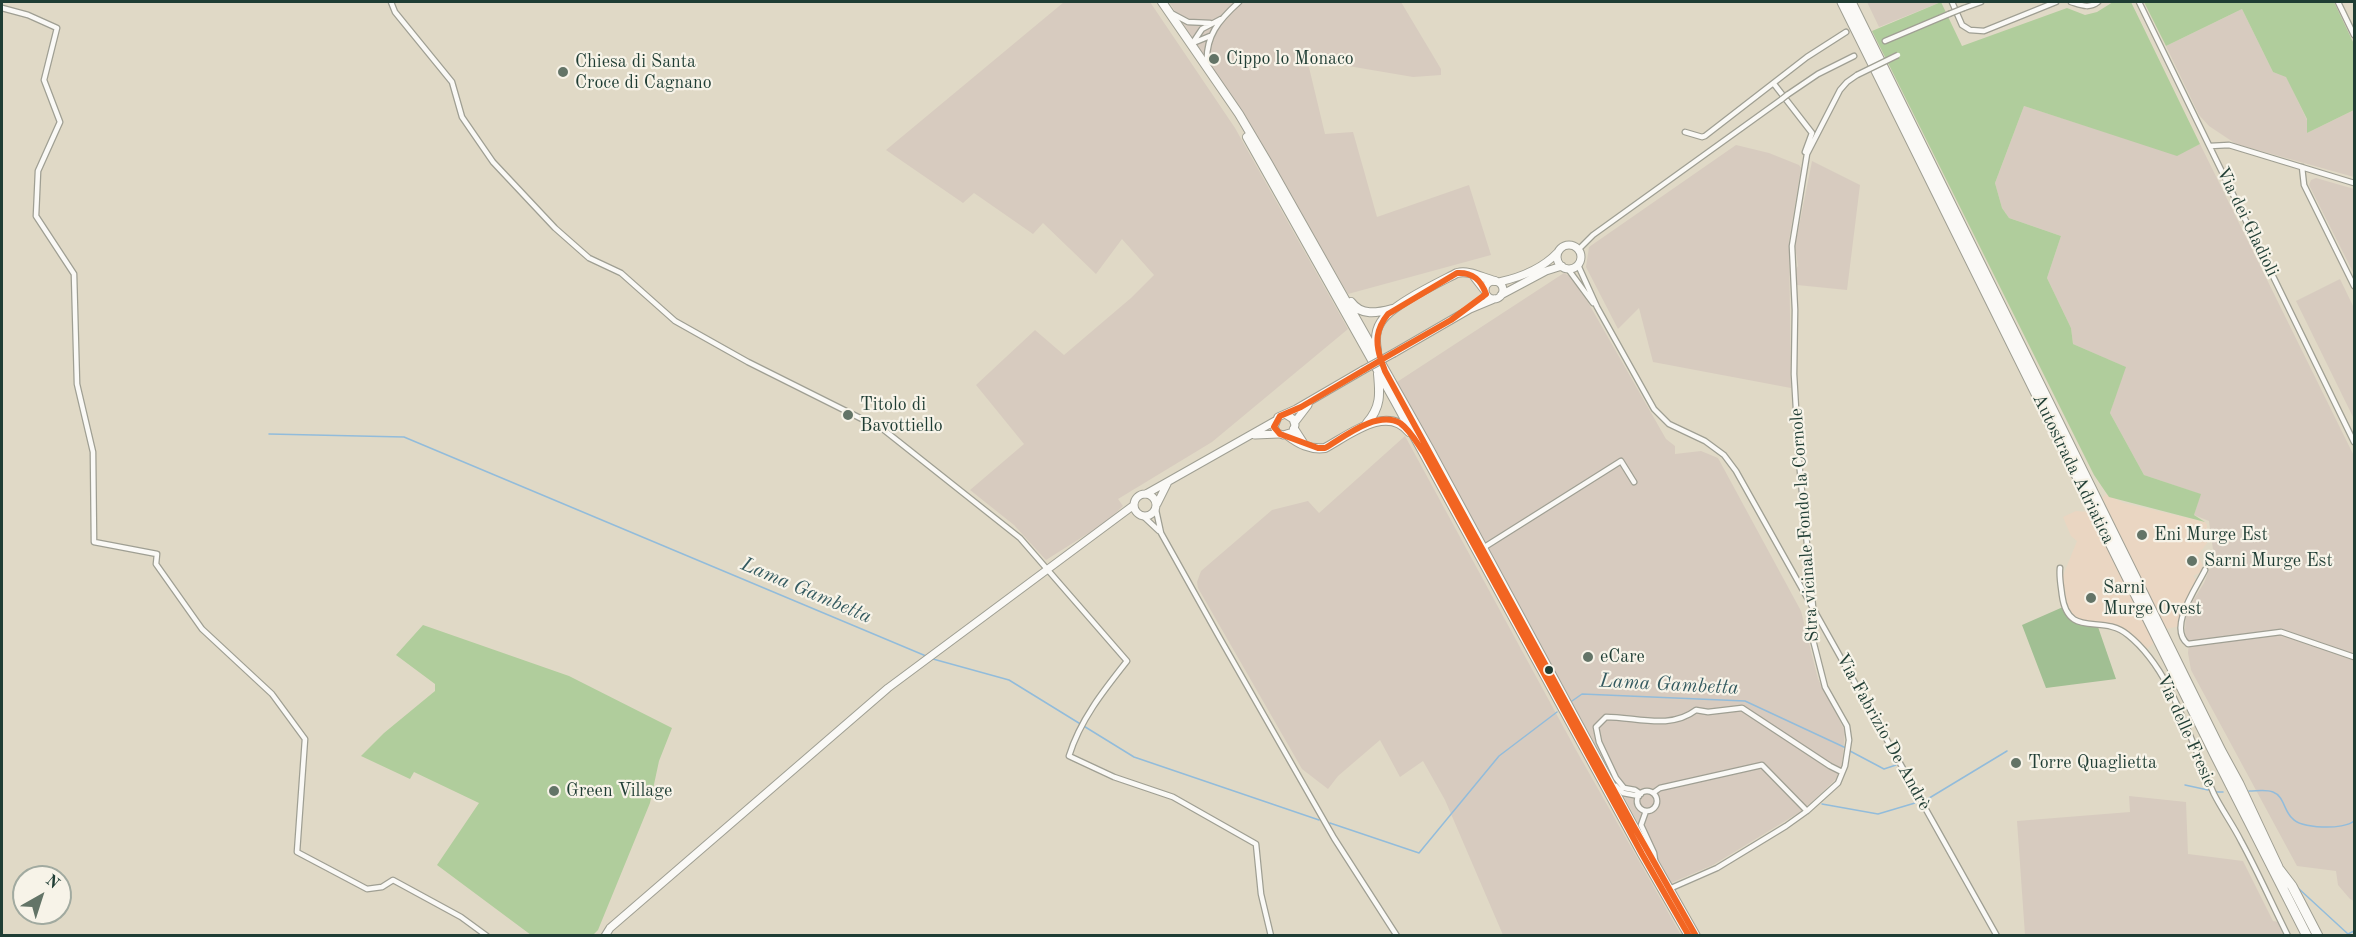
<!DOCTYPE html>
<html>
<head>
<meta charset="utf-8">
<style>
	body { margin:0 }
	#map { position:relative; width:2356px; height:937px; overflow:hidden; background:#e0d9c6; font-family:"Old Standard TT",serif }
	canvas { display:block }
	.frame { position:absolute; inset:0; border:3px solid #1f3d34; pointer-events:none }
	.north { position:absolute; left:12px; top:865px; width:60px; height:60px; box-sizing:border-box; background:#f7f3e8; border:2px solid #a1aaa0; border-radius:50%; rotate:39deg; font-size:16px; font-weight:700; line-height:24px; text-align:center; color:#1f3d34 }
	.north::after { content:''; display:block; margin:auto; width:21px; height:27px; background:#637467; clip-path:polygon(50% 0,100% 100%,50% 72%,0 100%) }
</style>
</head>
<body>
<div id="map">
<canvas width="2356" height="937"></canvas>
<div class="frame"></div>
<div class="north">N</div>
</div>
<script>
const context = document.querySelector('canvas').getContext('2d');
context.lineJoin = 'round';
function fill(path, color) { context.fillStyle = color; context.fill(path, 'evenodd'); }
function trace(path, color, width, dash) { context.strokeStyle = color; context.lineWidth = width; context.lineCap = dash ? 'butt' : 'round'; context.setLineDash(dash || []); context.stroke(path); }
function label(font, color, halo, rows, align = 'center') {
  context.font = font + ' "Old Standard TT",serif'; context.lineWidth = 4.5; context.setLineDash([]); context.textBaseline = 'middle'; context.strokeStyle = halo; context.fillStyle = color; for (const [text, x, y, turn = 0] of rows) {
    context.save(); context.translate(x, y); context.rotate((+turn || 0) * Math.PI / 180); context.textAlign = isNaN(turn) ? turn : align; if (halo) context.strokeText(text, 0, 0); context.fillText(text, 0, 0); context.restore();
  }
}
fill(new Path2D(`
	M2106,494l18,9 81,19 2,3v18l-9,12 5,11 -2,1 2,4 -10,5 4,4 -16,28 -1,18 -14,3 -64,-131z
	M2076,511l13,1 65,131 -7,6 -24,-21 -49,-10 -6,-9 -6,-31 15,-37 -6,-5 -8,-19z`), '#ead6c2');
fill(new Path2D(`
	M1064,2h86l85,126 113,201 -136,113 -94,57 5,7 -17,16 -60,38 -32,-35 -44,-35 54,-46 -48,-59 59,-55 29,25 67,-57 23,-23 -32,-36 -26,35 -53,-51 -10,11 -59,-41 -11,10 -77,-53z
	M1169,2h232l40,67v6l-28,2 -106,-18 18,75 28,-2 24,85 92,-32 22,70 -143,39 -99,-169z
	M1867,2h74l-62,25z
	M2242,9l31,63 13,4 21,44v13l47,-23v67l-118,-33 -27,-18 -10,-11 -33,-69z
	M2024,106l153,49 23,-11 154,312v445l-4,-2 -12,-14 -2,-14 -39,-5 -106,-196 -3,-17 1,-11 -3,-3 -1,-8 1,-19 18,-29 10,-26 -5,-36 -15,-6 6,-21 -56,-19 -34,-62 15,-46 -52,-23 -2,-16 -24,-50 14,-42 -52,-18 -7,-10 -7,-25z
	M1736,145l33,8 30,12 2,3 -12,73 2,147 -138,-26 -14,-54 -21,21 -32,-62 3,-20z
	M1812,161l48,24 -13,105 -50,-5 -1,-16 2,-3 -3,-20z
	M2316,178l38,11v85l-45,-89 2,-5z
	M1564,273l7,4 14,20 81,142 9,7v8l26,-3 17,7 83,153 17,68 27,52 -3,33 -6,15 -21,20 -15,13 -87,53 -42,18 -274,-501z
	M2340,279l14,29v111l-58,-118z
	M1405,436l171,314 105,185h-178l-58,-135 -22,-39 -23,16 -20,-37 -42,36 -10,13 -26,-20 -104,-181 -1,-6 4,-11 71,-61 36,-9 11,12z
	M2129,796l57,6 2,52 55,7 30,60 6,1 5,13h-259l-8,-114 113,-9z`), '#d7cbbf');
fill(new Path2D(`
	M1941,2l21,44 105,-38 18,7 12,-3 16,-10h18l69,142 -23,12 -153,-50 -29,77 7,25 7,10 52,18 -14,42 24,50 2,16 53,23 -16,46 34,62 57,19 -7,21 11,7 -96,-25 -15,-22 -222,-444z
	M2144,2h190l20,42v66l-47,23v-14l-21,-42 -13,-5 -31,-63 -76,37z
	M423,625l146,51 103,52 -13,33 -9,42 -52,127 -5,5h-62l-94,-70 42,-62 -65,-31 -4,7 -49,-23 23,-23 51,-42v-7l-39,-29z`), '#b0cd9c');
fill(new Path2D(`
	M2063,607l5,10 29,7 19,55 -70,9 -24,-63z`), '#a1bf93');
trace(new Path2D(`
	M269,434l135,3 522,219
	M933,659l76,21 125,77 185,63
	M1572,701l10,-7 163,7 101,47
	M1850,751l34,18 12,-4
	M2185,785l23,5
	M2249,791c8,0 17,-2 24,1 11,4 11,19 19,26 9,11 52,12 62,3
	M2216,792h7
	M1926,800l81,-49
	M1822,804l56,10 37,-11
	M1330,823l89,30 80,-97 58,-44
	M2298,888l50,46 6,-3`), '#92bcdb', 1.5);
const minor = new Path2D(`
	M391,2l4,10 57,70 10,35 31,45 62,66 34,30 32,15 54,48 73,41 136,68 136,108 107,123c-23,29 -47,59 -58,95l45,21 59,20 83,47 5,50 10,42
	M1952,2l10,23 8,5 14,1 72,-29
	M2071,2c10,3 18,7 27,0
	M2139,2l215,440
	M2338,2l16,33
	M2,8l26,7 29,13 -13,52 16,42 -22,49 -2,45 38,58 3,110 16,68 1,90 63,12 -1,10 46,65 70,65 33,45 -8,113 70,37 15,-2 11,-7 68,37 26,19
	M1964,8l17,-6
	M1173,14l15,8 22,1
	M1885,41l64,-27
	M1193,43l17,-7
	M1192,44l10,-15 19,-10
	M1207,65c-2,-29 12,-45 32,-63
	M1774,84l38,49 -7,19
	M1787,95l31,-21 36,-18
	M1685,132l17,5 3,-1 102,-79 39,-25
	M2210,146l19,-1 125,38
	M2302,167l2,18 50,101
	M1578,250l15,-15 189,-136
	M1578,265l19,42 57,102 15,15 36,17 19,14 12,16 261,465
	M1568,269l25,34
	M1156,510l5,23 57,102 116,203 63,98
	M1143,516l16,15
	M1483,548l138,-87 13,21
	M2060,568c-1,9 1,18 2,27 6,45 40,18 66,40 45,36 62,107 86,159 8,16 19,31 27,47 17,31 31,63 47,95
	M2205,570c-8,17 -38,58 -17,74l93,-12 73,25
	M1616,786l7,7 16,3
	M1637 801a10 10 0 1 1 20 0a10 10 0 1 1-20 0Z
	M1653,793l7,-5 102,-23 45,46
	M1641,794l-6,-4 -11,-2 -8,-10 -17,-36 -3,-15 10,-10c30,0 64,13 90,-7l12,2 34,-4 88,58 12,6
	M1646,811l-5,14 13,28 1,7
	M1669,889l48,-21 69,-42 21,-15 31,-28 7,-17 4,-26 -2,-14 -22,-39 -14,-55 2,-25 -14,-146 -5,-87 1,-64 -3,-64 15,-92 33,-64 7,-8 10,-7`);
const secondary = new Path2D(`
	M1557 257a12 12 0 1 1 24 0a12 12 0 1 1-24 0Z
	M1485 290a9 9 0 1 1 18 0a9 9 0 1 1-18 0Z
	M1499,282c23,-5 43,-13 59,-30
	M1501,295l45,-24 16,-5
	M1394,353l76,-44 24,-10
	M1285,414l8,5 2,6 -2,7 -10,3 -6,-2 -3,-6 4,-10 18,-8 67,-39
	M1295,422l13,-17
	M1255,435l24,-1
	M1134 505a11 11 0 1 1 22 0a11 11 0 1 1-22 0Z
	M1146,494l129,-73
	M1157,504l10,-20
	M605,936l5,-8 278,-240 246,-183`);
const primary = new Path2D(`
	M1162,2l77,112 29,49 161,285 204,377 63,111
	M1247,137l148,264 247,453 47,82
	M1474,276l10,13
	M1351,302c10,14 26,11 41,7
	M1377,350c-2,-10 -2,-19 4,-28 10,-17 57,-39 76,-49 13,-3 25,5 38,8
	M1367,423c14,-16 13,-29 11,-49
	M1294,429l9,14
	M1287,435c12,9 23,15 38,13 24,-13 62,-44 84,-16`);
const motorway = new Path2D(`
	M1842,2l373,753 92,181
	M1851,2l370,749 18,33 39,83
	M2279,869l13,17 26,50`);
trace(minor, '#9f9f93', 7);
trace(secondary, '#9f9f93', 9);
trace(primary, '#9f9f93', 10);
trace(motorway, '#9f9f93', 11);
trace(minor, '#faf9f6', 4.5);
trace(secondary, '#faf9f6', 7);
trace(primary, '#faf9f6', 8);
trace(motorway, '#faf9f6', 9);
const minorBridge = new Path2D(`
	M1949,14l15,-6
	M1857,75l41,-20
	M1782,99l5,-4`);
const secondaryBridge = new Path2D(`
	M1363,370l31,-17`);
trace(minorBridge, '#9f9f93', 7, []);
trace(secondaryBridge, '#9f9f93', 9, []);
trace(minorBridge, '#faf9f6', 4.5);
trace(secondaryBridge, '#faf9f6', 7);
trace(new Path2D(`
	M1457,273c16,-1 24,7 29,21l-35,26 -70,40c-6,-18 -5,-31 7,-46z
	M1381,360l4,11 248,454 63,111
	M1381,360l-80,47 -21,9 -6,11 6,7 38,14h7c19,-11 52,-38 75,-25 10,7 17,20 24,30l218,401 47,82`), '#f26522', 6);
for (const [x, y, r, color] of [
	[1214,59,6,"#637467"],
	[563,72,6,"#637467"],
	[848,415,6,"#637467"],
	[2142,535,6,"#637467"],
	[2192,561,6,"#637467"],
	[2091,598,6,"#637467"],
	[1588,657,6,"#637467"],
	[1549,670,5,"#1f3d34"],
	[2016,763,6,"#637467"],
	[554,791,6,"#637467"]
]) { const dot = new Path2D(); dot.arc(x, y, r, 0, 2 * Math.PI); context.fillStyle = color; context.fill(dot); trace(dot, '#f7f3e8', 2); }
label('18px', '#1f3d34', '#f7f3e8', [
	["Cippo lo Monaco",1226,59],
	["Chiesa di Santa",575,62],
	["Croce di Cagnano",575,83],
	["Titolo di",860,405],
	["Bavottiello",860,426],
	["Eni Murge Est",2154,535],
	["Sarni Murge Est",2204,561],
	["Sarni",2103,588],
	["Murge Ovest",2103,609],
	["eCare",1600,657],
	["Torre Quaglietta",2028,763],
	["Green Village",566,791]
], 'left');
label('18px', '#1f3d34', '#f7f3e8', [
	["Via dei Gladioli",2247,222,64],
	["Autostrada Adriatica",2073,469,64],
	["Stra vicinale Fondo la Cornole",1805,525,-94],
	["Via delle Fresie",2186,731,66],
	["Via Fabrizio De Andrè",1883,732,61]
]);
label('italic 20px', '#335a60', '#f7f3e8', [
	["Lama Gambetta",806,591,23],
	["Lama Gambetta",1669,685,3]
]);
</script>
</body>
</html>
